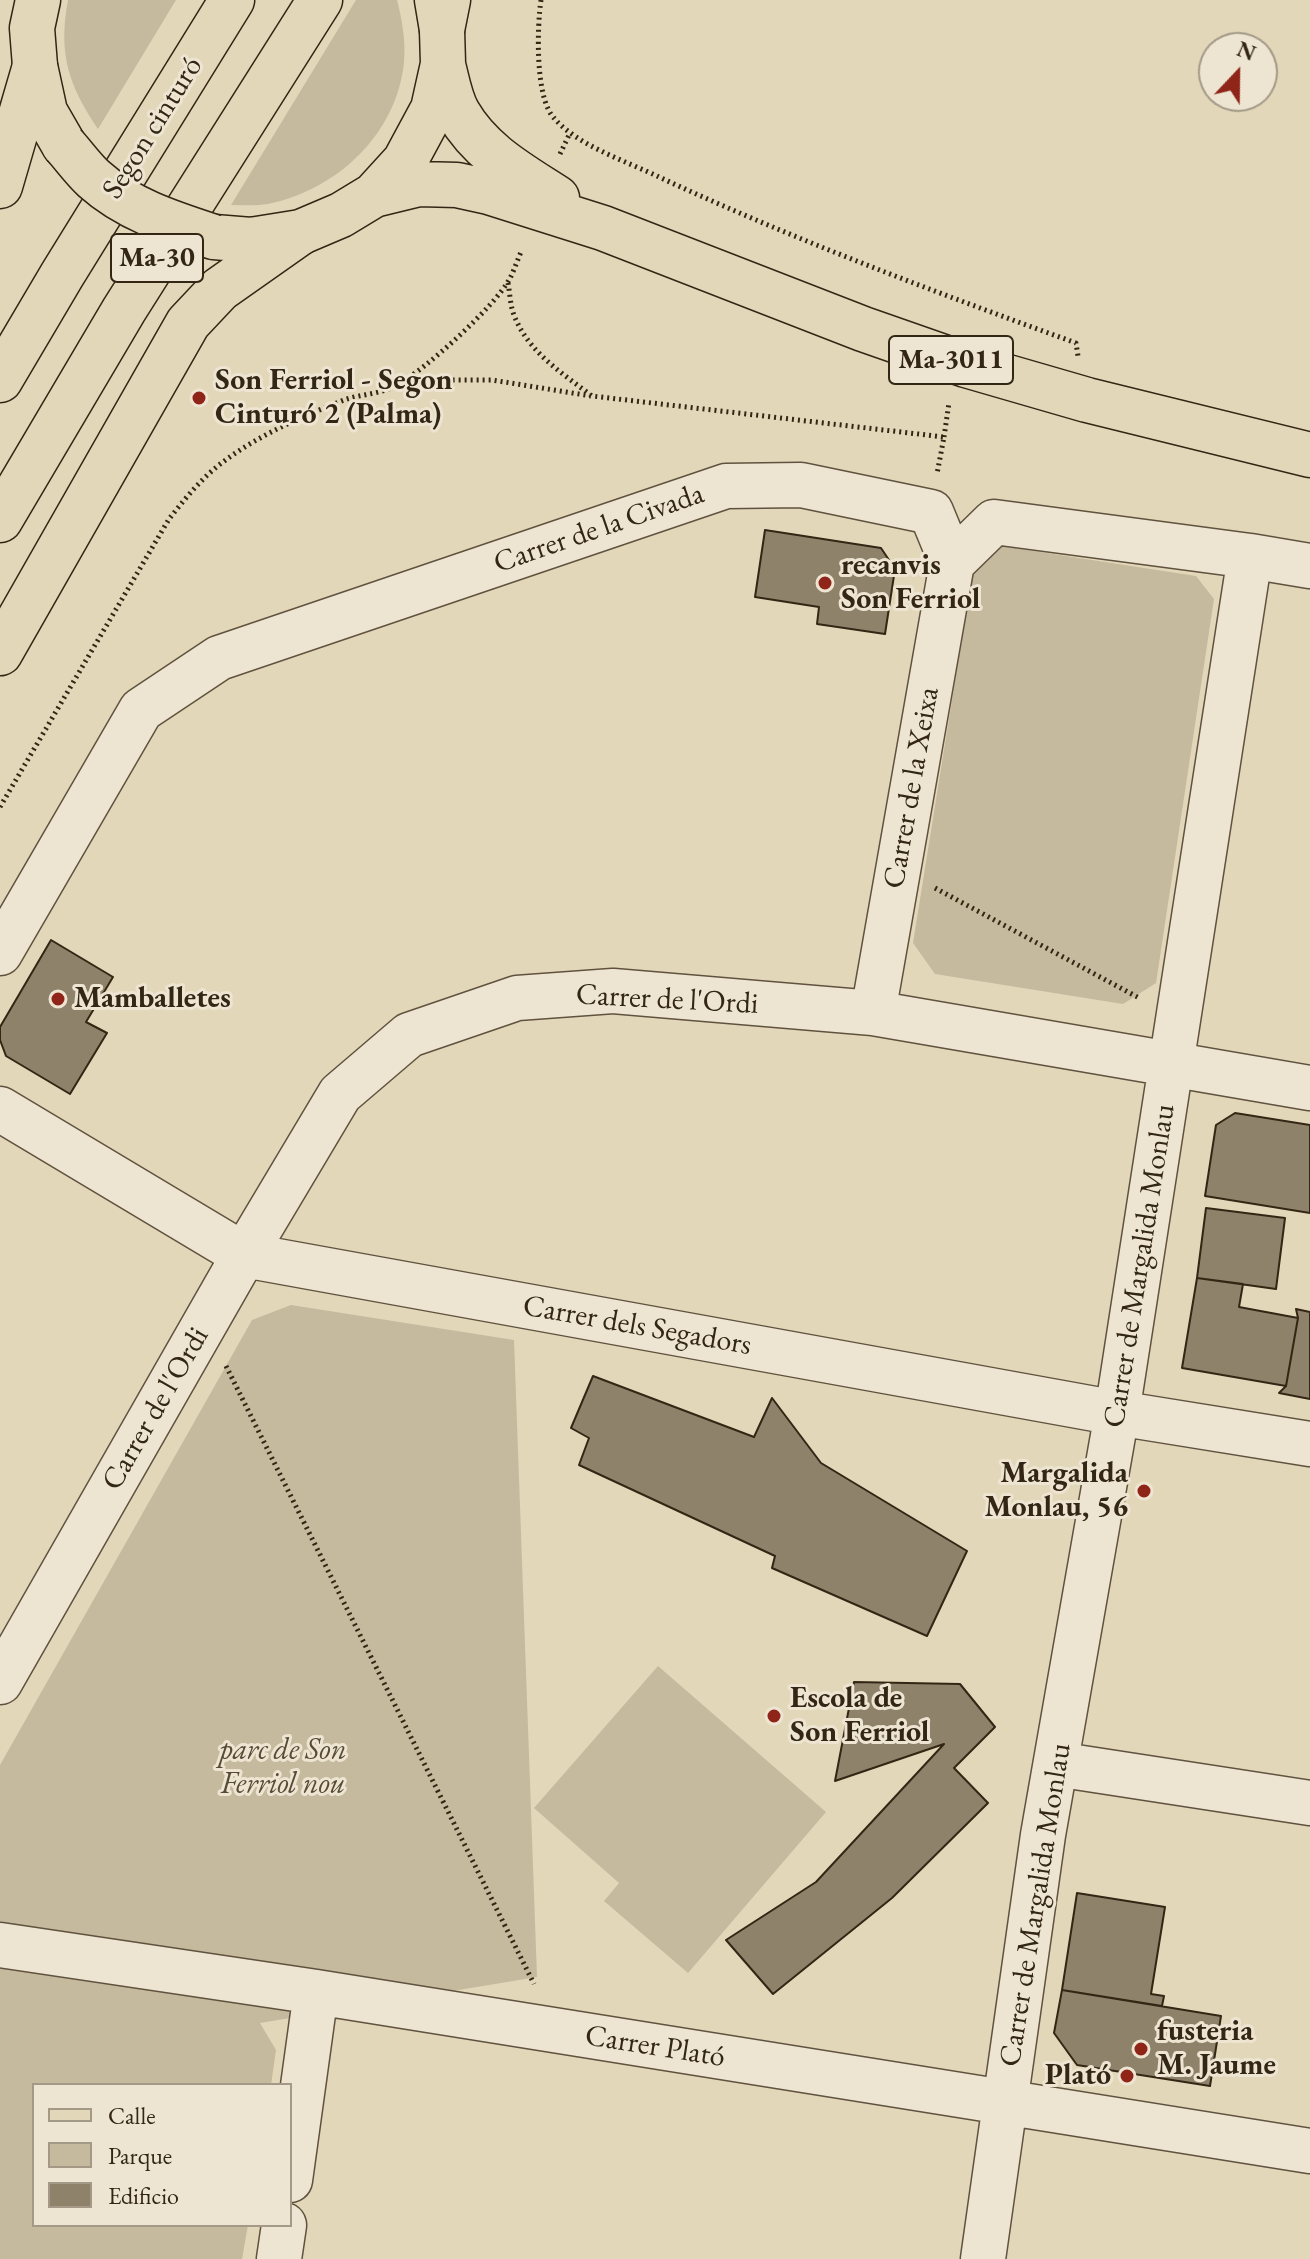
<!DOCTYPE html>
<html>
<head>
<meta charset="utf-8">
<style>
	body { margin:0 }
	#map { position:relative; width:1310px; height:2259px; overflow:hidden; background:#e3d7ba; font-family:"EB Garamond",serif }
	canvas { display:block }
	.legend { position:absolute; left:32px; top:2083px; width:260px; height:144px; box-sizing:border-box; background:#ede5d2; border:2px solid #a39986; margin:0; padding:10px 14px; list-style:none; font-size:24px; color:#342614 }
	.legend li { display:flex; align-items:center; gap:16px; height:40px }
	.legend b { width:40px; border:2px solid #a39986 }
	.north { position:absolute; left:1198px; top:32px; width:80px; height:80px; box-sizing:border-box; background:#ede5d2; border:2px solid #a39986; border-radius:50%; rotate:22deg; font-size:22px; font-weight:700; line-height:32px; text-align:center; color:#342614 }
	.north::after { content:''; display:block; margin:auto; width:28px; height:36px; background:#8f2418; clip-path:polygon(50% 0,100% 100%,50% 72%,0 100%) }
</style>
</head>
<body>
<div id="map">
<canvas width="1310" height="2259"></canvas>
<ul class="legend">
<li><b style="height:10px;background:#e3d7ba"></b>Calle</li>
<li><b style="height:22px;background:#c5b99e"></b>Parque</li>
<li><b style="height:22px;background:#8f826a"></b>Edificio</li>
</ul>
<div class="north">N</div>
</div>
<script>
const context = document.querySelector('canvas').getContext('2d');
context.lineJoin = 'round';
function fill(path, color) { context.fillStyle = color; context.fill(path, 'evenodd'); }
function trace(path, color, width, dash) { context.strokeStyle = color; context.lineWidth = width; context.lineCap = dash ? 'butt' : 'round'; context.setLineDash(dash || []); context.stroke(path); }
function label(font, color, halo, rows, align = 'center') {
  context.font = font + ' "EB Garamond",serif'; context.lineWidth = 6; context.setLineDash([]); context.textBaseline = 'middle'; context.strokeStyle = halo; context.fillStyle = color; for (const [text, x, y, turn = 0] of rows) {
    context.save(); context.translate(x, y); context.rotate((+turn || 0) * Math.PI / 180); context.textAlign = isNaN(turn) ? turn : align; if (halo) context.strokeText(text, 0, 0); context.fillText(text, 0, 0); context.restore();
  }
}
fill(new Path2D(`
	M68,0h108l-78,129c-30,-44 -40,-76 -30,-129z
	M356,0h41c5,19 9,42 7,62 -7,72 -67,128 -136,142 -12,2 -25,1 -37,1z
	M1001,546l195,30 18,23 -58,384 -33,21 -188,-30 -22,-31 60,-374z
	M291,1305l223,35 23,637 -277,46 16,27 -5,35h-237v140h214l-6,34h-242v-494l252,-445z
	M658,1666l168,146 -138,161 -84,-72 15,-18 -85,-75z`), '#c5b99e');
const building = new Path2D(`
	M765,530l116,18 14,21 -10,65 -68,-10 2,-17 -64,-10z
	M51,940l62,37 -27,45 21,11 -37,61 -64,-38 -6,-16v-13z
	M1235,1113l75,12v88l-105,-17 11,-71z
	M1206,1208l79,10 -9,71 -79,-11z
	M1197,1278l46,6 -4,23 59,11 -12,68 -104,-18z
	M1296,1309l14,3v87l-31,-6 7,-7 12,-68z
	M593,1376l161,61 18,-39 49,65 146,88 -40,85 -155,-68 3,-12 -196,-91 10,-27 -18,-10z
	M854,1682l106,2 35,43 -41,41 34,35 -96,95 -119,96 -47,-54 90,-58 128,-138 -109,37z
	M1077,1893l88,14 -14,87 13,2 -2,10 -100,-16z
	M1062,1990l159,26 -11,70 -133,-21 -23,-32z`);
fill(building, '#8f826a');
trace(building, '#342614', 2);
const minor = new Path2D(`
	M952,563l42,-41 256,34 60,10
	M0,953l141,-243 78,-52 507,-172 75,-1 130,27 21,51
	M873,1013l79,-450
	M0,1109l244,146 873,158 193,31
	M0,1682l244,-427 96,-161 69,-59 108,-37 96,-7 260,22 437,75
	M1056,1764l254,39
	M0,1945l316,47 994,159
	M290,2180l26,-188
	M279,2259l5,-34
	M983,2259l60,-424 74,-422 133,-857`);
const major = new Path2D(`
	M38,0l-6,28 3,38 10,46 19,33
	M443,65c4,15 7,34 15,48 23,40 62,61 99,85
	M374,195l45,-11 38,1 32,7 114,36 260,101 103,36 121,35 223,55
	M214,237l37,3 50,-8 40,-17 33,-20 31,-34 28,-52 10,-45 -1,-34 -5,-30`);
const highway = new Path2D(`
	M442,30l6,-30
	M0,186l35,-120
	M0,380l62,-105 170,-275
	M0,520l124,-210 196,-310
	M0,653l188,-330 32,-34 81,-57`);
trace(minor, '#60523e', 47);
trace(major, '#342614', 47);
trace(highway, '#342614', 47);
trace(new Path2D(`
	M541,0c-4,27 -6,98 13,118 24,28 72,43 105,59 136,63 276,115 417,166l2,13
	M560,154l10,-21
	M508,283c2,10 2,22 6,32 14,37 48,58 78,81l352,41 -7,37
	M399,386l49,-6h44l99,16
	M944,437l5,-34
	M0,807l169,-288c15,-19 31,-39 50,-54 37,-29 82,-48 125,-65 17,-6 38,-6 53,-15 28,-15 97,-78 112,-105 5,-9 8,-19 12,-28
	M935,888l206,111
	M226,1366l308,618`), '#342614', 5, [2, 4]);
trace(minor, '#ede5d2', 44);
trace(major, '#e3d7ba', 44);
trace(highway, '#e3d7ba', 44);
const majorBridge = new Path2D(`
	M64,145c10,11 19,24 30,34 33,30 77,44 120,58`);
trace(majorBridge, '#342614', 47, []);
trace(majorBridge, '#e3d7ba', 44);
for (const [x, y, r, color] of [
	[199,398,8,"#8f2418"],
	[825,583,8,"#8f2418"],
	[58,999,8,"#8f2418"],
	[1144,1491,8,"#8f2418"],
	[774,1716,8,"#8f2418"],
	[1141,2049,8,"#8f2418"],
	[1127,2076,8,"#8f2418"]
]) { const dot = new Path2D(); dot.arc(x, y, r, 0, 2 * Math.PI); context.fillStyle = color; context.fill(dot); trace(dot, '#ede5d2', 3); }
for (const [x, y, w] of [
	[157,258,92],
	[951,360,124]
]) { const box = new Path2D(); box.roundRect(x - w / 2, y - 24, w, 48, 6); context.fillStyle = '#ede5d2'; context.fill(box); trace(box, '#342614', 2); }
label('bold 28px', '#342614', null, [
	["Ma-30",157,258],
	["Ma-3011",951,360]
]);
label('30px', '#342614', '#ede5d2', [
	["Segon cinturó",153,128,-58],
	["Carrer de la Civada",599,529,-19],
	["Carrer de la Xeixa",912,788,-80],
	["Carrer de l'Ordi",667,1000,3],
	["Carrer de Margalida Monlau",1140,1266,-81],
	["Carrer dels Segadors",637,1326,10],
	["Carrer de l'Ordi",156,1409,-60],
	["Carrer de Margalida Monlau",1036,1905,-81],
	["Carrer Plató",655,2047,9]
]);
label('bold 30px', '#342614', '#ede5d2', [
	["Son Ferriol - Segon",215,381],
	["Cinturó 2 (Palma)",215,415],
	["recanvis",841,566],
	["Son Ferriol",841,600],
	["Mamballetes",74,999],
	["Margalida",1128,1474,"right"],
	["Monlau, 56",1128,1508,"right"],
	["Escola de",790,1699],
	["Son Ferriol",790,1733],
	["fusteria",1157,2032],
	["M. Jaume",1157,2066],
	["Plató",1111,2076,"right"]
], 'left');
label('italic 30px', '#584b36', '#ede5d2', [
	["parc de Son",283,1751],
	["Ferriol nou",283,1785]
]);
</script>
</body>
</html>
